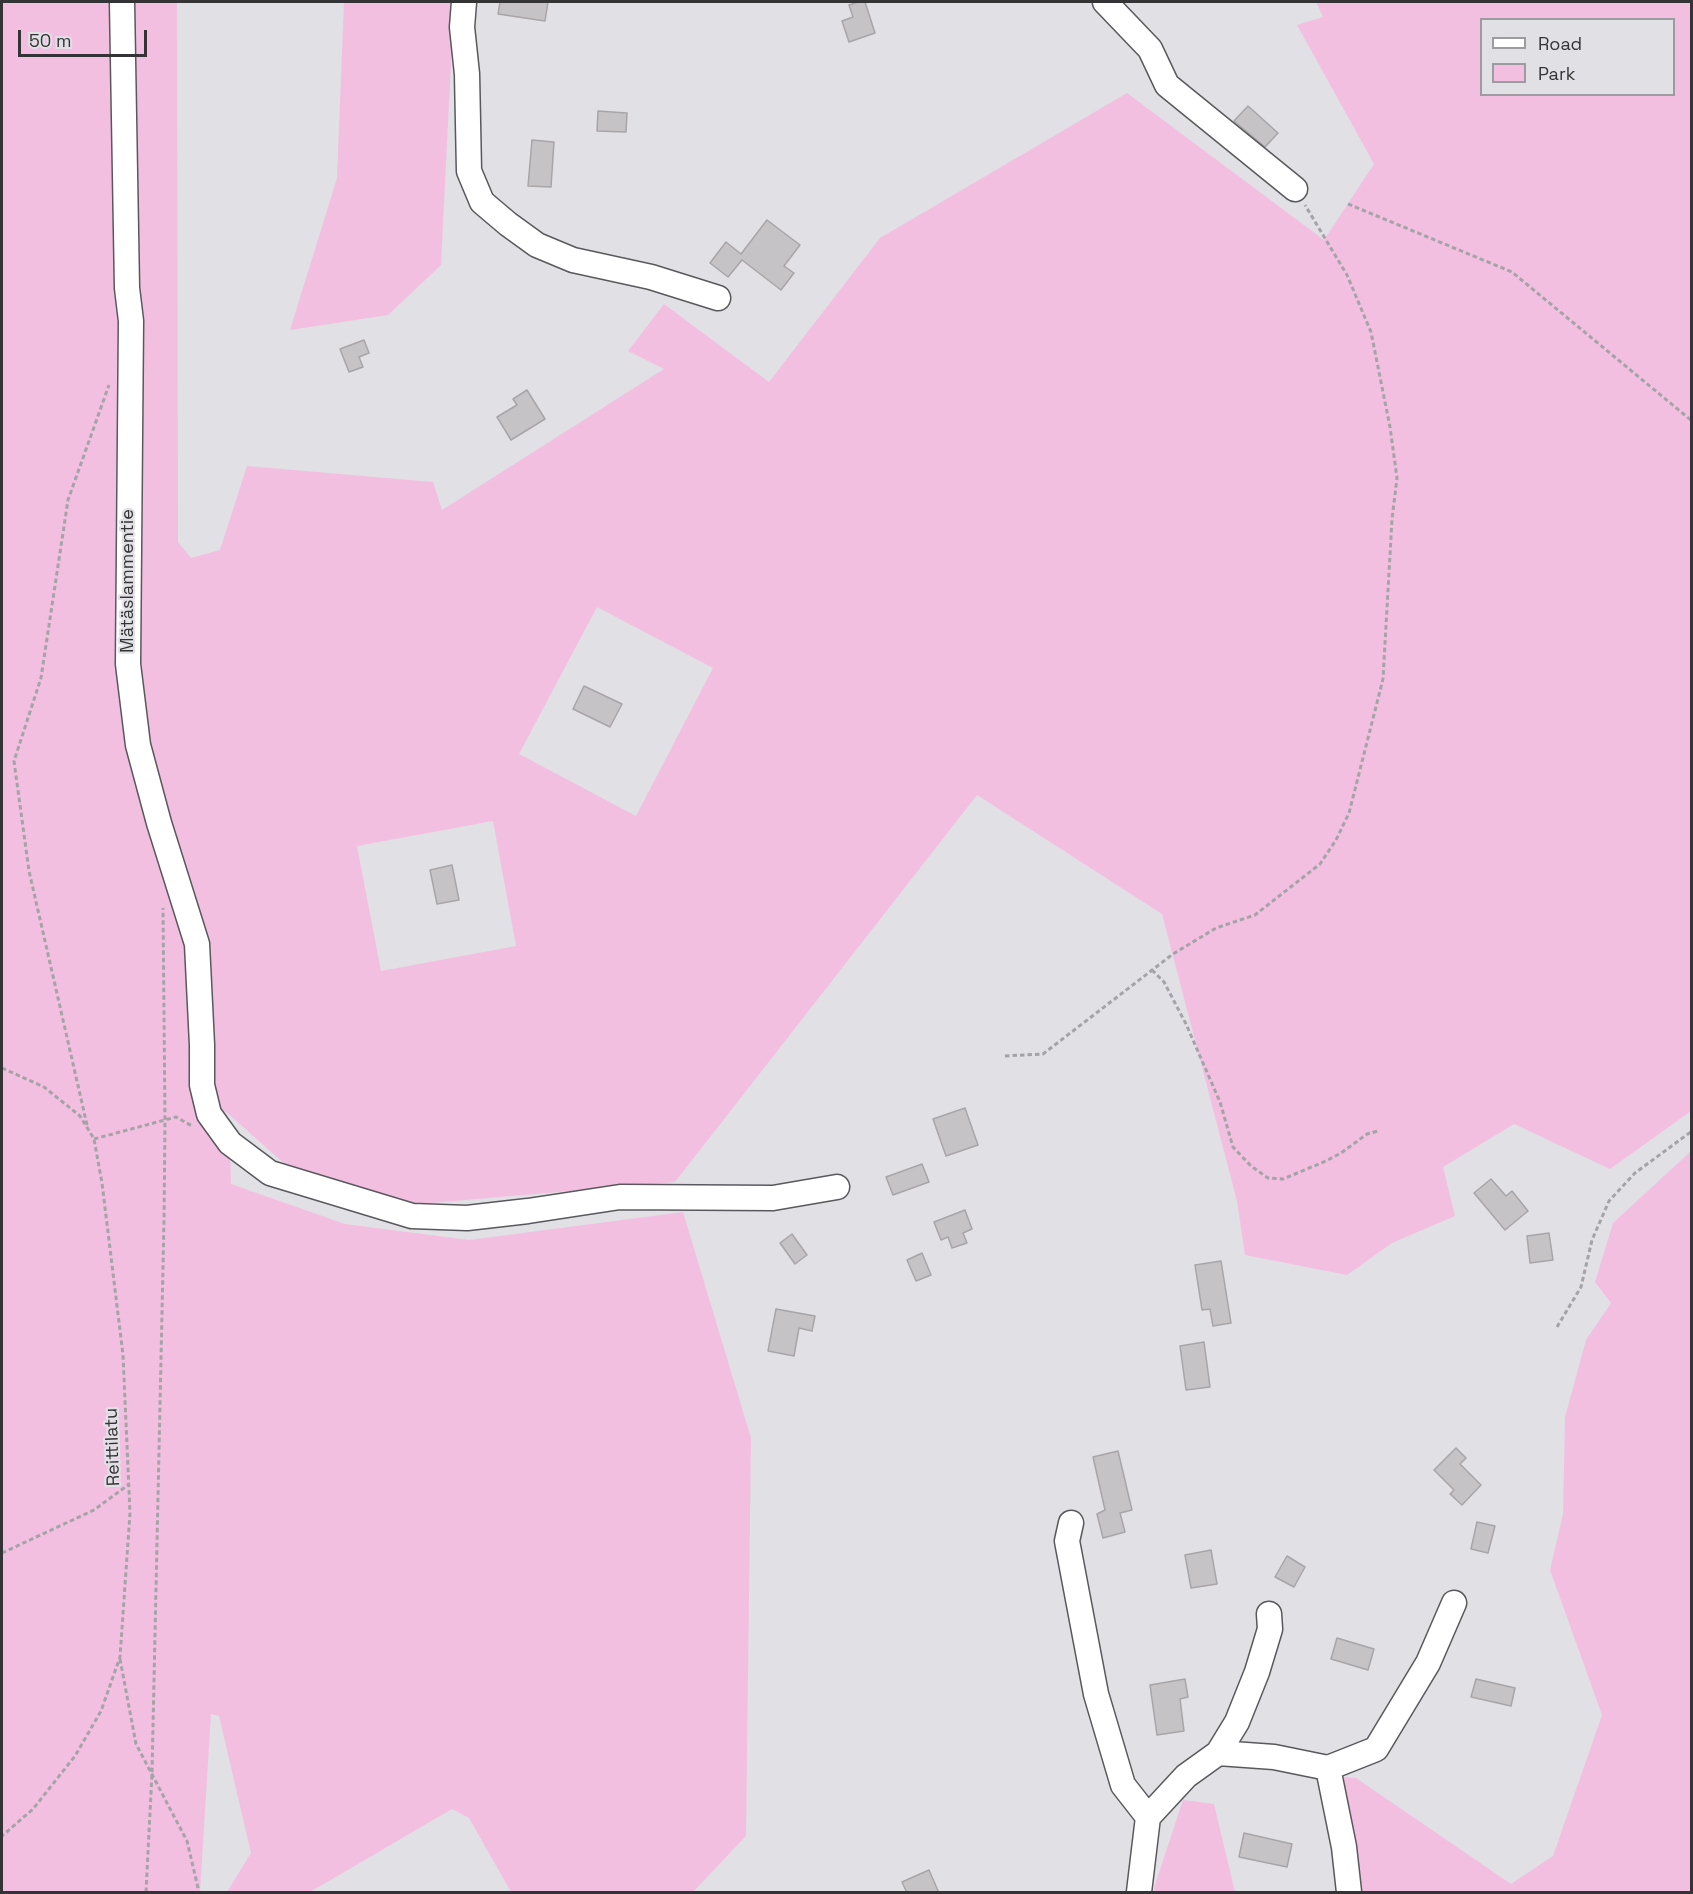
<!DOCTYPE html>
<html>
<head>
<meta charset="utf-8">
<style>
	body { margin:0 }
	#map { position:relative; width:1693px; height:1894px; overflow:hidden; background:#e1e0e5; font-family:"Space Grotesk",sans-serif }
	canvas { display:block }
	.frame { position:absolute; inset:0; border:3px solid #343335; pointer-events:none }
	.legend { position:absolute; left:1480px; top:18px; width:195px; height:78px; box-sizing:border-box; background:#e1e0e5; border:2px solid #9c9b9f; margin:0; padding:8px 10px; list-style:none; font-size:18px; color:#343335 }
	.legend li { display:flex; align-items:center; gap:12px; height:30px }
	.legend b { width:30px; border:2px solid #9c9b9f }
	.scale { position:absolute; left:18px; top:30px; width:129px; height:27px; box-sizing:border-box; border:3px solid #343335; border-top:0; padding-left:8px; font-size:18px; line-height:21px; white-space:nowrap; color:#343335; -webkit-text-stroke:4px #e1e0e5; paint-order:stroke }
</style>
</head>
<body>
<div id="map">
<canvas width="1693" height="1894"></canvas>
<div class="frame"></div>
<ul class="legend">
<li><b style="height:8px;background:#fff"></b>Road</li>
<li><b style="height:16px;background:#f3bfe1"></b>Park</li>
</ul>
<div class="scale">50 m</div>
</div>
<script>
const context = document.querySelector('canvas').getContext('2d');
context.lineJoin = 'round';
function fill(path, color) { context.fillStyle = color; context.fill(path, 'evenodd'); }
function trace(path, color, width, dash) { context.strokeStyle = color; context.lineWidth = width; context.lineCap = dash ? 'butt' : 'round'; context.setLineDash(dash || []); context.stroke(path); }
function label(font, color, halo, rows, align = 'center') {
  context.font = font + ' "Space Grotesk",sans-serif'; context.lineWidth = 4.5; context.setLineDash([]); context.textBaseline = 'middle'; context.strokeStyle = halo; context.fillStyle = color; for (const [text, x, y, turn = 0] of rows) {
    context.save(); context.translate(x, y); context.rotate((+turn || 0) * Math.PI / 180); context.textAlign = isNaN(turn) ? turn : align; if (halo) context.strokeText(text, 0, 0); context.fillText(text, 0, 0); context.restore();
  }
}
fill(new Path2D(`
	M2,2h175l1,540 13,16 29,-8 27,-84 186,16 9,28 222,-141 -36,-18 36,-47 105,78 111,-144 247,-145 197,147 50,-76 -77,-139 26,-8 -7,-15h375v1109l-81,58 -96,-45 -71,43 12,49 -63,27 -45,32 -102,-20 -8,-54 -75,-287 -185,-119 -302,387 -268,23 -121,-40 -61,-54 5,32 1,41 114,40 124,16 214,-28 68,226 -5,398 -53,56h-182l-42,-74 -17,-9 -142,83h-83l24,-39 -32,-137 -8,-2 -11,178h-198zM1482,20h192v74h-192zM597,607l116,61 -77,148 -117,-62zM493,821l23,125 -135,25 -24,-125z
	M344,2h110l-13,263 -53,50 -98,15 47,-152z
	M1691,1151v741h-339l-25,-116 29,2 155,106 42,-28 49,-141 -52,-145 13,-56 2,-97 21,-77 25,-37 -16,-21 18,-59z
	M1183,1800l31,4 21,88h-80l-1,-4z`), '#f3bfe1');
const building = new Path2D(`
	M500,2h48l-3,19 -47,-7z
	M858,2h7l10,31 -26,9 -7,-21 11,-4 -4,-12z
	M1248,106l30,27 -13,14 -31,-26z
	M598,111l29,2 -1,19 -29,-1z
	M532,140l22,2 -3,45 -23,-1z
	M767,220l33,25 -16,21 10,7 -13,17 -39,-30 -14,17 -18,-14 16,-21 15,12z
	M364,340l5,13 -10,4 4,10 -14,5 -9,-23z
	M527,390l18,29 -34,21 -14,-23 20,-12 -4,-6z
	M584,686l38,18 -12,23 -37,-18z
	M452,865l7,35 -22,4 -7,-34z
	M965,1108l13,37 -32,11 -13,-37z
	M922,1164l7,18 -36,13 -7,-18z
	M1491,1179l15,17 6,-5 16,20 -23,19 -31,-37z
	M965,1210l7,19 -9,4 4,10 -15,5 -4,-11 -7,3 -7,-18z
	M1549,1233l4,27 -23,3 -3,-27z
	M792,1234l15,21 -12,9 -15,-21z
	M922,1253l9,22 -15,6 -9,-21z
	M1221,1261l10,62 -18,3 -3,-17 -8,1 -7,-45z
	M776,1309l39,7 -3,15 -13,-3 -5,28 -26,-5z
	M1204,1342l6,45 -24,3 -6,-44z
	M1456,1448l10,10 -6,6 21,21 -19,20 -12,-11 4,-4 -20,-20z
	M1118,1451l14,59 -12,3 5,19 -22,6 -6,-24 8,-4 -12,-53z
	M1477,1522l18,4 -7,27 -17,-4z
	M1211,1550l6,34 -26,4 -6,-33z
	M1287,1556l18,11 -11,20 -19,-10z
	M1337,1638l37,11 -6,21 -37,-11z
	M1185,1679l3,18 -8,2 4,32 -27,4 -7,-50z
	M1476,1679l39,9 -4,18 -40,-9z
	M1244,1833l48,11 -5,23 -48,-10z
	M929,1870l10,23h-32l-5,-11z`);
fill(building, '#c6c3c7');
trace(building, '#a8a5a9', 1.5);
const minor = new Path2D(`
	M122,2l5,286 4,33 -3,343 10,81 21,78 38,121 5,101v40l7,29 21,29 40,30 142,43 55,2 61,-7 92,-14 153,1 64,-11
	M464,2l-2,25 5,47 2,97 13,31 26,22 29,21 36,15 78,17 67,21
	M1105,2l45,47 17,36 128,104
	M1071,1523l-4,18 29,153 27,91 25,32
	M1218,1753l19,-31 20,-50 13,-43 -1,-15
	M1328,1768l16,79 5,45
	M1139,1892l9,-75 38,-41 32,-23 56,4 54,11 48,-19 52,-86 26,-60`);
trace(minor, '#59585d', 27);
trace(new Path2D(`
	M1348,204l164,68 180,149
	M1152,970l12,12 22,42 34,78 13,45 18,19 17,12 15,1 43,-18 15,-8 26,-19 11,-3
	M1005,1056l38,-2 130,-100 43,-26 39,-13 65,-51 16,-24 13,-27 34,-134 9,-160 5,-41 -7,-51 -19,-95 -24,-57 -42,-70
	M2,1068l42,19 36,29 14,23 8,44 21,172 7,158 -10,144 -19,54 -26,45 -42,53 -31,27
	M87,1125l-58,-254 -15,-110 27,-83 27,-178 41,-115
	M94,1139l82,-22 16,9
	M1557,1327l24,-40 11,-47 17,-39 26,-28 57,-42
	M2,1553l92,-43 34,-25
	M120,1659l16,85 51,97 12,51
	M146,1892l6,-119 12,-552 1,-100 -2,-213`), '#a4a3a7', 3, [4.5, 3]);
trace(minor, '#fff', 24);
label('18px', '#343335', '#e1e0e5', [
	["Mätäslammentie",128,581,-90],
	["Reittilatu",113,1447,-92]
]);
</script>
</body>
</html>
